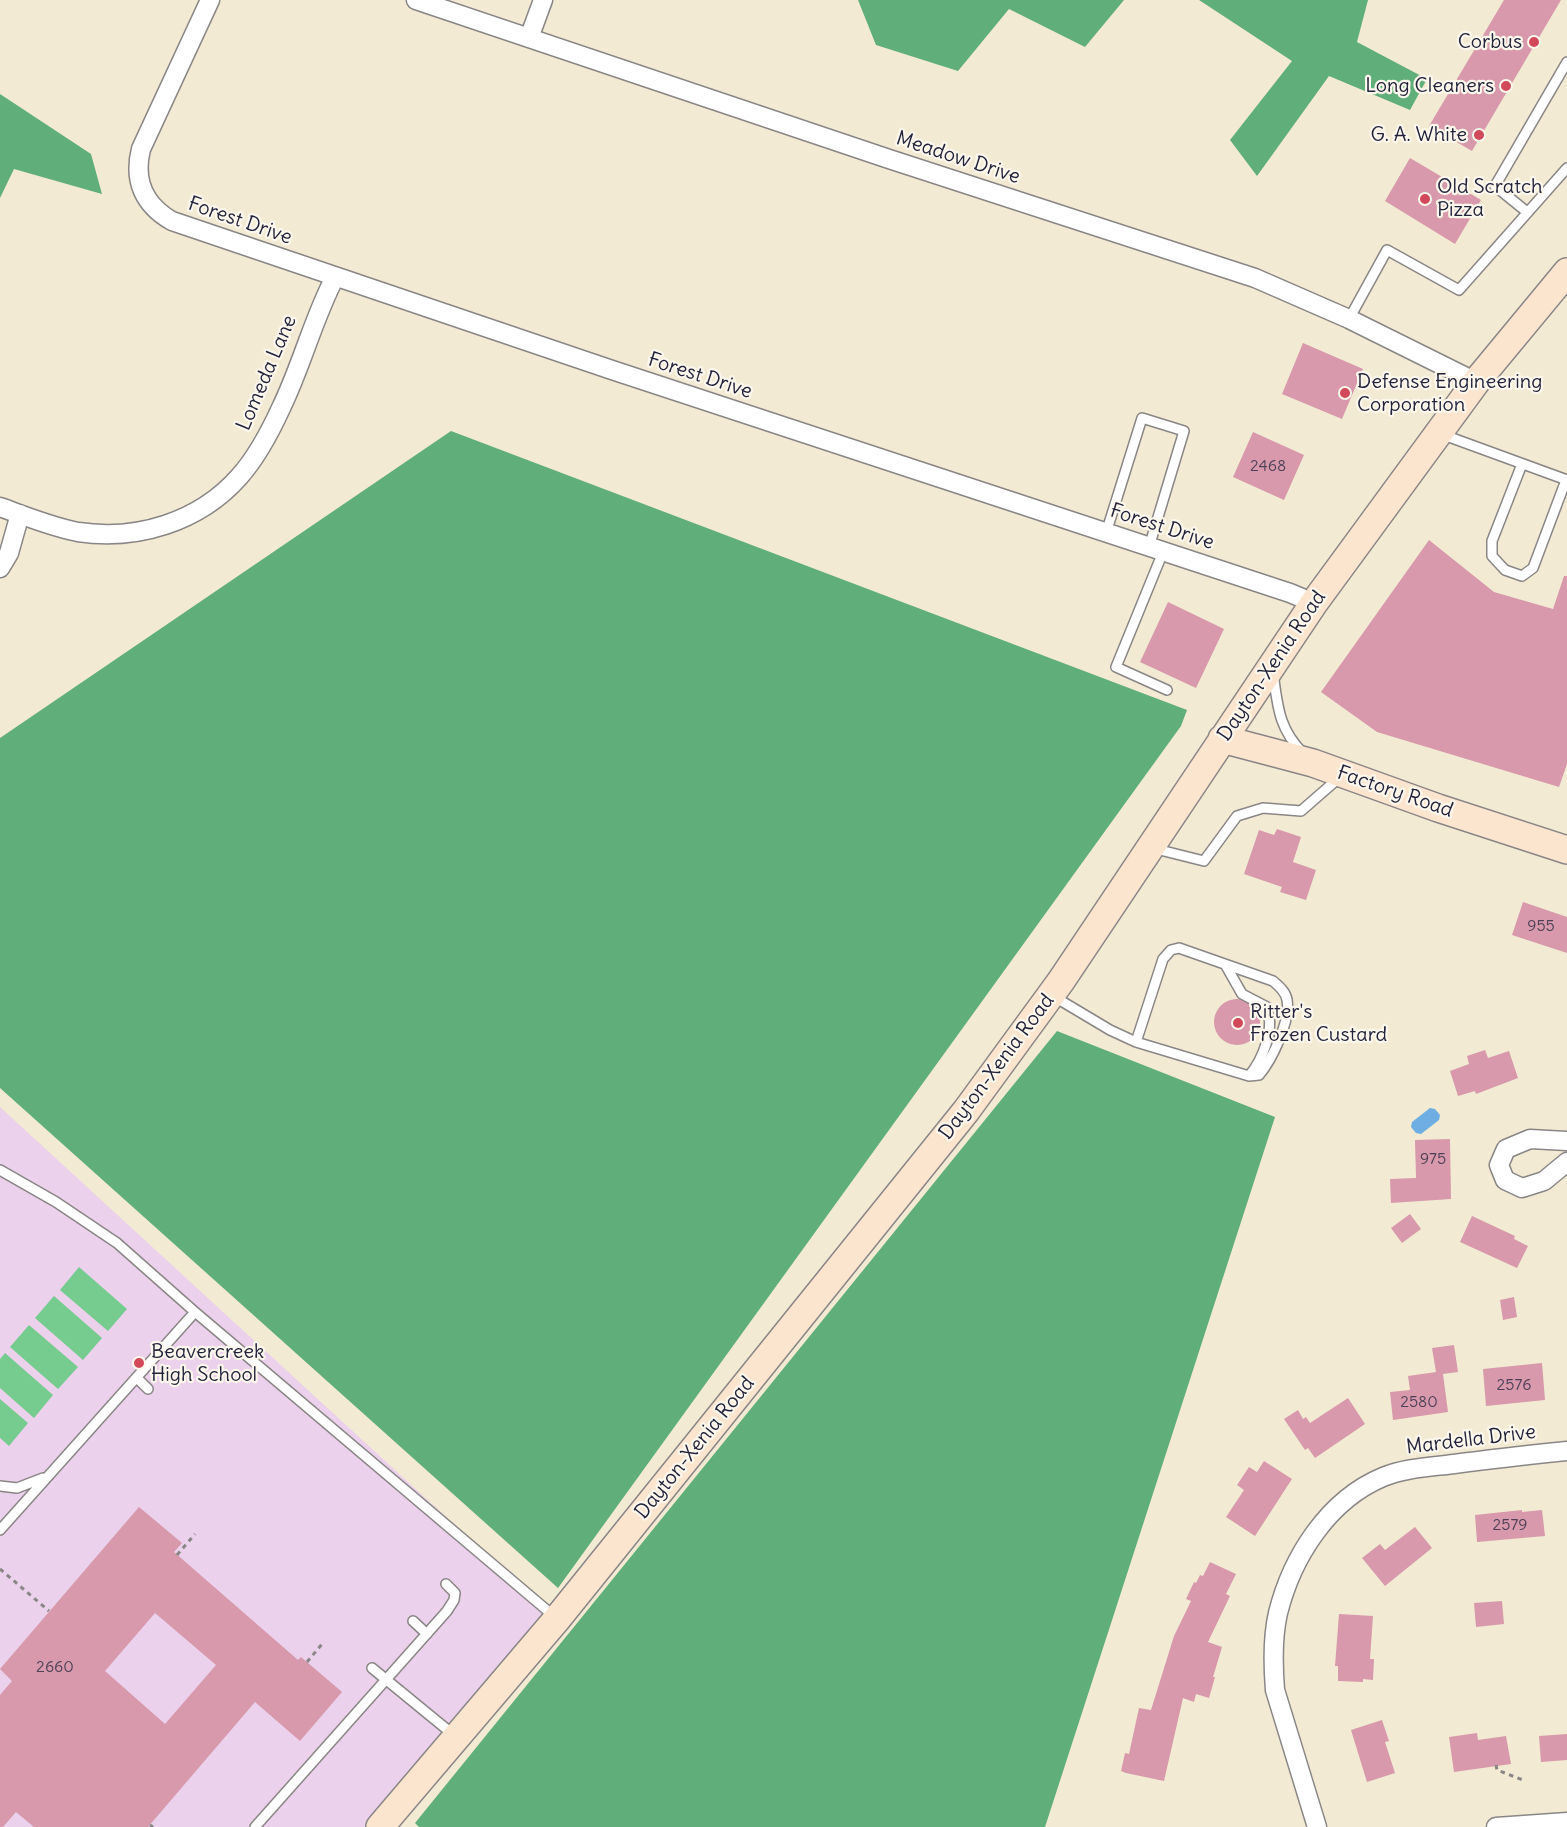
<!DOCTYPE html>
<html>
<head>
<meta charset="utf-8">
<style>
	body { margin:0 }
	canvas { display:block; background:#f2ead2 }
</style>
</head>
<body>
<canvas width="1567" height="1827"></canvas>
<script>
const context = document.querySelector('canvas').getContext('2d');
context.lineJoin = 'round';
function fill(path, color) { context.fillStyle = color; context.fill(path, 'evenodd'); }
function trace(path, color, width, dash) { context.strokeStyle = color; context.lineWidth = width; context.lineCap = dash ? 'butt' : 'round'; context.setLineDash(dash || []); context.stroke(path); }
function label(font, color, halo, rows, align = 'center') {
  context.font = font + ' Delius,sans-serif'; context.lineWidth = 4.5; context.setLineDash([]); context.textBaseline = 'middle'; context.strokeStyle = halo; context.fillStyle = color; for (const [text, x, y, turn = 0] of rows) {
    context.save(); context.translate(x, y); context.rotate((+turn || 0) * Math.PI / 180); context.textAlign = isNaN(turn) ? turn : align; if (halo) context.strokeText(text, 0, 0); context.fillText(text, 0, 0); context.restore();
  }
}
fill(new Path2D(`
	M0,1107l557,512 -177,208h-380z`), '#ebd1eb');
fill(new Path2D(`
	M79,1267l48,42 -19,22 -48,-41z
	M54,1296l48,42 -19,22 -48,-42z
	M29,1325l49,42 -20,22 -48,-42z
	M5,1353l48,42 -19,23 -34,-30v-29z
	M0,1399l28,24 -19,23 -9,-8z`), '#76cb8f');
fill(new Path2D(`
	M858,0h266l-39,47 -76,-38 -51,62 -82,-26z
	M1199,0h169l-11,42 70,37 -17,31 -81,-34 -72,100 -27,-36 62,-79z
	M0,94l91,60 11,40 -88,-25 -14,29z
	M451,431l736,279 -6,16 -623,862 -558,-500v-350z
	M1057,1031l218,86 -230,710h-626l-4,-4z`), '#60af7a');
fill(new Path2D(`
	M1430,1108l5,1 5,6 -1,5 -18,14 -5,-1 -5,-6 1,-5z`), '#6eaee2');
fill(new Path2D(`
	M1504,0h57l-89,151 -43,-25z
	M1410,158l71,42 -26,44 -70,-43z
	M1303,343l60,26 -21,50 -60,-25z
	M1253,432l51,23 -20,45 -51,-23z
	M1429,540l65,52 59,17 11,-33h3v188l-8,23 -182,-55 -56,-40z
	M1168,602l56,27 -28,59 -56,-26z
	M1277,829l24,8 -8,25 23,8 -10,30 -26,-8 2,-5 -38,-13 15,-44 15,5z
	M1523,902l44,15v36l-55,-18z
	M1214 1022a23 23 0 1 1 46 0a23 23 0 1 1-46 0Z
	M1485,1050l3,8 21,-7 9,27 -42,16 -1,-3 -17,5 -8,-25 19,-7 -2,-8z
	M1450,1139l1,60 -60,4 -1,-24 26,-1 -1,-38z
	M1410,1214l11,15 -19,14 -11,-15z
	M1472,1216l43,20 -1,3 14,7 -11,22 -57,-26z
	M1514,1297l3,20 -14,3 -3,-20z
	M1454,1345l4,27 -15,2 5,38 -55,8 -3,-28 20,-2 -2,-14 28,-4 -4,-24z
	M1542,1363l3,37 -59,6 -3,-37z
	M1348,1398l17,26 -50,34 -7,-10 -3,2 -21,-31 14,-9 5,9 3,-2 4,6z
	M1264,1461l28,18 -37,57 -29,-19 18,-27 -7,-5 12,-18 8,5z
	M139,1507l43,36 -8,9 124,108 3,-3 41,35 -42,49 -45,-39 -107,125h-114l-18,-15 -13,15h-3v-132l12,-14 -12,-12zM155,1613l61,52 -51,59 -60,-53z
	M1522,1510v2l20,-2 3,26 -68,6 -2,-27z
	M1415,1527l17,21 -47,38 -23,-28 18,-14 5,6z
	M1210,1562l26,12 -10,20 4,2 -22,46 14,5 -9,30h2l-6,21 -13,-4 -2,8 -11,-4 -19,83 -38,-8 -5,-2 4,-18 4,1 10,-46 12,2 23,-74 17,-35 -5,-2 8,-17 2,1 4,-8 3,1z
	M1502,1601l2,23 -28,3 -2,-24z
	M1339,1614l34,2 -3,43h4l-1,21 -10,-1v3l-25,-1v-15h-3z
	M1382,1720l7,21 -4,1 10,31 -28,9 -16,-52z
	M1477,1733l1,7 28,-4 5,28 -57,8 -5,-35z
	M1567,1734v26l-26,2 -2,-26z`), '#d799ab');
const lane = new Path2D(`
	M1527,212l-32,-26 72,-124
	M1349,319l38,-69 72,40 108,-122
	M1441,434l126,46
	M1522,464l-30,77v15l13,14 17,6 11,-8 33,-88
	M1106,533l36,-115 42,13 -35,116
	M1163,552l-47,115 51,23
	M1275,676l-1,4c4,31 7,51 29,73
	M1152,848l52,13 33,-45 26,-8 38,3 39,-34
	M1225,964l17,30 25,13c8,22 -4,52 -18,69
	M1053,996l57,34 26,12 113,34 10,-1c13,-15 32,-55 28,-75 -1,-8 -8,-14 -14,-19l-94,-33 -8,2 -8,9 -27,83
	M0,1170l56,32 61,41 78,69 360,305
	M137,1378l11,11
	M0,1486l17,2 26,-10
	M0,1530l195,-218
	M413,1621l14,13
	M372,1668l83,68
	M255,1827l192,-216 7,-11 1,-7 -9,-9`);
const street = new Path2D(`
	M210,0l-69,149c-8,32 3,56 31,72l440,149 678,223 24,10
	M416,0l473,159 366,119 94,41 127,63
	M529,38l14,-38
	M0,507c25,9 52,20 78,25 59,9 121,-10 161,-55 18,-20 31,-45 42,-69 21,-43 32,-89 54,-131
	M0,568l9,-15 11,-39
	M1567,1141l-37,-2 -24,10 -7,16 6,15 17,8 22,-7 23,-19
	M1317,1827l-42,-137c-2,-25 -3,-51 3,-77 14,-56 50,-113 105,-136 22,-9 47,-10 71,-13 38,-5 75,-9 113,-13
	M1496,1827l71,-5`);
const secondary = new Path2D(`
	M1222,739l91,24 125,45 129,42
	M380,1827l177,-208 409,-508 95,-130 253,-378 162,-221 91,-110`);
trace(lane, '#8a8686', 12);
trace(street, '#8a8686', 21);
trace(secondary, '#8a8686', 30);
trace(new Path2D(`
	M177,1555l18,-21
	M0,1569l49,42
	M307,1662l15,-18
	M1496,1765l1,5 26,10
	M150,1825l3,2`), '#8a8686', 3, [4.5, 4.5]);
trace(lane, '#fff', 9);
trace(street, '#fff', 18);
trace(secondary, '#fbe5cf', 27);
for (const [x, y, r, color] of [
	[1534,42,6,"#d1495b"],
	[1506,86,6,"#d1495b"],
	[1479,135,6,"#d1495b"],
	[1425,199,6,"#d1495b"],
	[1345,393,6,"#d1495b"],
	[1238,1023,6,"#d1495b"],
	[139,1363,6,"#d1495b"]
]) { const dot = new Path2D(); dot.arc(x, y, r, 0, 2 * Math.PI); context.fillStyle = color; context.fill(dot); trace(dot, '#fbf7ec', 2); }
label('16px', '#4f4057', null, [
	["2468",1268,466],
	["955",1541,926],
	["975",1433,1159],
	["2576",1514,1385],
	["2580",1419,1402],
	["2579",1510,1525],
	["2660",55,1667]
]);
label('20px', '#22223b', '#fbf7ec', [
	["Corbus",1522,42,"right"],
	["Long Cleaners",1494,86,"right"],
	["G. A. White",1467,135,"right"],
	["Old Scratch",1437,187],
	["Pizza",1437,210],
	["Defense Engineering",1357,382],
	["Corporation",1357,405],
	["Ritter's",1250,1012],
	["Frozen Custard",1250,1035],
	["Beavercreek",151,1352],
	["High School",151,1375]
], 'left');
label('20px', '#22223b', '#fbf7ec', [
	["Meadow Drive",958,158,18],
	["Forest Drive",240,221,19],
	["Lomeda Lane",267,373,-67],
	["Forest Drive",700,376,18],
	["Forest Drive",1162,527,18],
	["Dayton-Xenia Road",1272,666,-56],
	["Factory Road",1395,792,19],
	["Dayton-Xenia Road",997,1067,-53],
	["Mardella Drive",1471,1440,-7],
	["Dayton-Xenia Road",695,1448,-51]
]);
</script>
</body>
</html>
